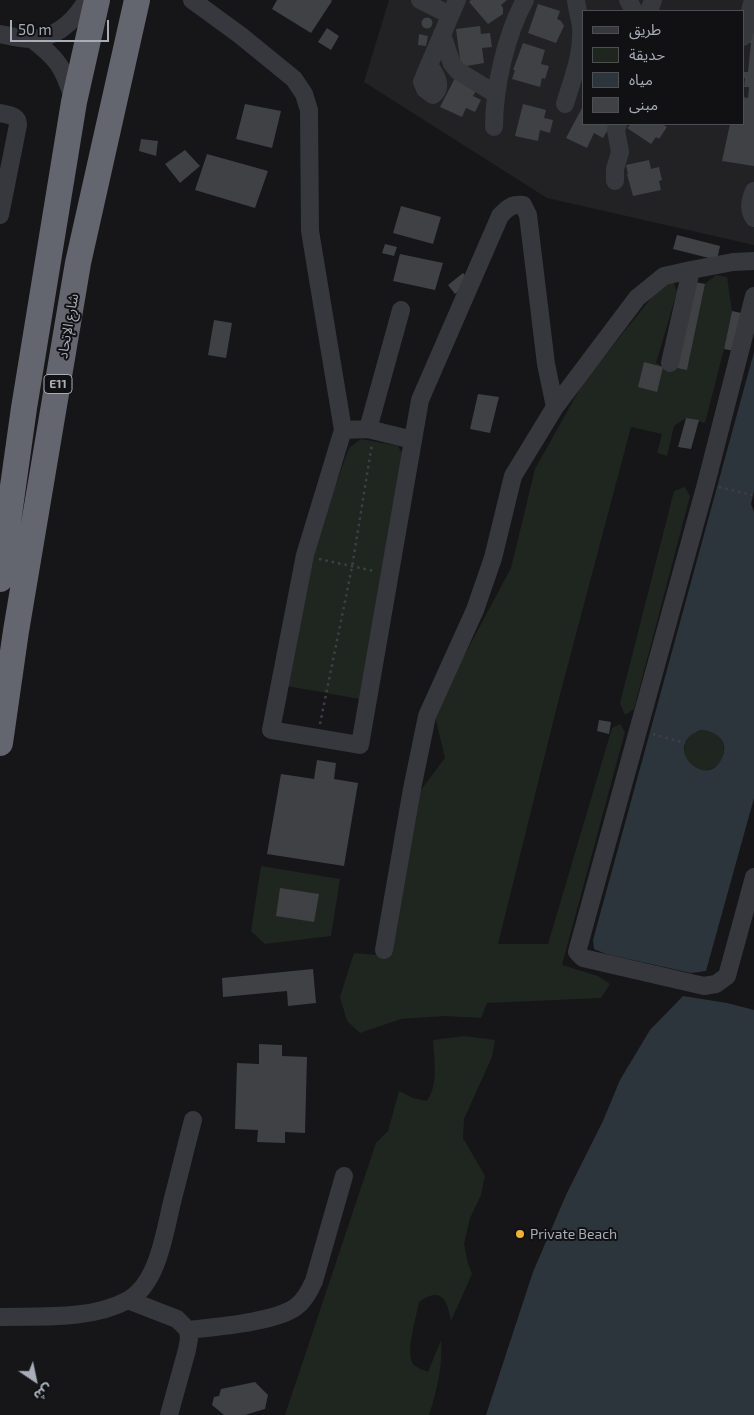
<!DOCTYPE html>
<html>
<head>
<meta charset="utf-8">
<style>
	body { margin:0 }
	#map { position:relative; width:754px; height:1415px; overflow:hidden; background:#161618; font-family:"Exo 2","Noto Sans Arabic",sans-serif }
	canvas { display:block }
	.legend { position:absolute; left:582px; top:10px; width:162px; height:115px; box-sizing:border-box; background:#111113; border:1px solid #4d4f55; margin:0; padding:6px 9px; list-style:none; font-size:15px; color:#a8adb8 }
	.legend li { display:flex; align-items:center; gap:10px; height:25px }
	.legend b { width:25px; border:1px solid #4d4f55 }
	.north { position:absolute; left:10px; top:1355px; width:50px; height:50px; -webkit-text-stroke:4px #111113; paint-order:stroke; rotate:146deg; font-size:14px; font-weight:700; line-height:20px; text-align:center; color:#a8adb8 }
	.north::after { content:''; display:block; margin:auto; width:18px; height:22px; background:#a8adb8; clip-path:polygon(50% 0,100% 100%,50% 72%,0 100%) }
	.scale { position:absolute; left:10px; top:20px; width:99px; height:22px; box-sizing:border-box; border:2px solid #a8adb8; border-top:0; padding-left:6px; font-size:15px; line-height:18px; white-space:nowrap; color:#a8adb8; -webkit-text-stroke:4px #111113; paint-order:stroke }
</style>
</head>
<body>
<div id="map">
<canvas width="754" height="1415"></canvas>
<ul class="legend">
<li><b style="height:6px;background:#37383d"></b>طريق</li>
<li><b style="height:14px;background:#1e261f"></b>حديقة</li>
<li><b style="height:14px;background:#2c353c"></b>مياه</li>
<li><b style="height:14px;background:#404145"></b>مبنى</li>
</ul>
<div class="north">ش</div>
<div class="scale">50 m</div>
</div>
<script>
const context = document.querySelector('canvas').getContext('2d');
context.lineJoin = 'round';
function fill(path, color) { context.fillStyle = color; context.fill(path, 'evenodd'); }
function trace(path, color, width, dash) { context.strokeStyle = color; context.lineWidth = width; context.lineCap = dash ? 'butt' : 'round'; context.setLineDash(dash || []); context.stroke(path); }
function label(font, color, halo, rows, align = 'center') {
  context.font = font + ' "Exo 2","Noto Sans Arabic",sans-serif'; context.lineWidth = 4; context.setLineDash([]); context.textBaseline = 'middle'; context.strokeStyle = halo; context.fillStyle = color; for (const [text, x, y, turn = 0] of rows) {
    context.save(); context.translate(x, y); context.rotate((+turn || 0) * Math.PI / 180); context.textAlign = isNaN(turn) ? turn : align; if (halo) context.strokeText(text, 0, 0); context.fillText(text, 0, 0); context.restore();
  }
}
fill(new Path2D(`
	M389,0h365v245l-207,-47 -183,-116zM583,11h160v113h-160z`), '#222225');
fill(new Path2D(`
	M716,275l11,2 5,34 -8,38 -19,74 -19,-5 -12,8 -7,30 -10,-3 5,-19 -31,-7 -73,275 -60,242h50l64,-216 8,-4 5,8 -63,233 36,11 12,8 -9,14 -114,5 -6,15 -37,-2 -43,3 -41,14 -13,-12 -7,-24 14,-44 36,3 27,-161 28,-37 -11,-46 77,-144 24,-99 48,-86 81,-101 10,1 3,9 -21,71 8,4 23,2 18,-85z
	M361,439l37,7 10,18 -43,236 -84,-15 32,-139 36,-98z
	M685,487l5,9 -56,213 -9,6 -5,-12 54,-212z
	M684 750a20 20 0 1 1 40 0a20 20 0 1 1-40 0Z
	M261,866l79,13 -9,57 -66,8 -14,-13z
	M465,1036l30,4 -3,17 -28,62 -1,19 22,38 -4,19 -11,23 -6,26 4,19 4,11 -21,47c-4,-21 -9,-35 -32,-19 -2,13 -15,53 -5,63 3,3 10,5 14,7l13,-32c2,27 -4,50 -12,75h-144l91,-272 12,-12 11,-40 14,7 14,3c12,-18 7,-41 6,-61z`), '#1e261f');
fill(new Path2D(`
	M754,352v139l-3,13 3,8v286l-48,173 -15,2 -85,-19 -12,-5 -1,-9zM701,730c15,0 29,12 21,28 -16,35 -63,-14 -21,-28z
	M683,996l44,7 27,7v405h-268l47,-143 33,-77 37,-74 17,-41 30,-50z`), '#2c353c');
fill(new Path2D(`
	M277,0h54l1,1 -21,32 -39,-24z
	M471,0h36l-6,5 2,3v6l-15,10 -19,-22z
	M538,4l22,7 -3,8 4,2 3,5 -8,17 -28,-10z
	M421.5 23a5.5 5.5 0 1 1 11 0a5.5 5.5 0 1 1-11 0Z
	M480,26l1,8 9,-1 2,14 -10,1 2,15 -23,4 -5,-38z
	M327,28l12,8 -8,14 -13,-8z
	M754,29v137l-32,-5 8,-37h13v-27l5,1 1,-11h-5l1,-9h-2v-6h5l3,-29h-4z
	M419,34l9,2 -2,10 -8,-1z
	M523,43l22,7 -4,14 8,2 -4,13 -3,-1 -2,9 -28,-8 3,-9h-2z
	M455,78l22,11 -4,7 8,4 -6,12 -9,-4 -4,9 -22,-10z
	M245,104l36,7 -9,37 -36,-9z
	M523,104l23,6 -2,8 9,2 -3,13 -10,-3 -2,11 -23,-5z
	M583,106v18h22l5,2 -7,12 -9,-5 -7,15 -21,-10z
	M631,124h31l5,3 -8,12 -3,-2 -5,7 -24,-16z
	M141,139l17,2 -2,15 -17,-5z
	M185,150l15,16 -20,17 -15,-19z
	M207,154l61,17 -13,37 -60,-18z
	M649,160l2,9 8,-2 3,13 -3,1 2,9 -28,6 -6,-22h1l-2,-9z
	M401,206l40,11 -8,27 -40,-11z
	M677,235l43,11 -3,14 -44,-11z
	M385,244l12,3 -3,9 -12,-3z
	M400,254l43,9 -8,27 -42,-9z
	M463,273l7,8 -15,13 -7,-9z
	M695,282l10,2 -18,86 -10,-2z
	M732,311l14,3 -7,38 -15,-3z
	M214,320l18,3 -6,35 -18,-3z
	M644,362l19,5 -6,25 -19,-5z
	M478,394l21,3 -9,36 -20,-4z
	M686,418l13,2 -8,29 -13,-2z
	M599,720l12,2 -2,12 -12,-3z
	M317,760l19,3 -2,16 24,4 -14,83 -77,-12 14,-80 33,5z
	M280,888l39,6 -5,28 -38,-6z
	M313,969l3,34 -28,3 -1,-15 -64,6 -1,-19z
	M259,1044l23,1v11l25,1 -2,76 -20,-1v11l-28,-1 1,-12 -23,-1 2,-66 22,1z
	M255,1382l13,13 -3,14 -20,6h-21l-12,-10 2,-8 5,-1 2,-7z`), '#404145');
trace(new Path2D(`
	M719,487l33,8
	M319,559l55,12
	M320,724l32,-157 20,-123
	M653,734l32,9`), '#3d3f44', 2.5, [2.5, 4]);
trace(new Path2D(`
	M192,0l48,35 54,44 10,15 5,16 1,121 33,199 -38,125 -34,175 89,15 60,-345 80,-184c7,-8 12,-12 23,-11l5,10 18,149 9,43 82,-109 27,-22 27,-6 -21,93
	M420,0l30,15
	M628,0l6,11
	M649,11l4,-11
	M0,34c10,2 21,5 31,5 26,-1 44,-19 56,-39
	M442,34l10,30 6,7 38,23
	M743,37l10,-37
	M32,39c26,20 31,28 41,59
	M429,65l-7,17 3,7 8,6c11,-9 2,-21 -4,-30l28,-65
	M565,104c7,-24 18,-50 16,-77 -1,-9 -4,-18 -5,-27
	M0,113c8,2 18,2 18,12l-18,90
	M494,127c0,-39 12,-93 31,-127
	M615,181v-12l5,-17 -4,-22 2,-6
	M754,191c-4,9 -6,19 0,27
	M691,270l42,-8 21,-1
	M754,296l-48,188 -129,468 6,6 121,28 12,-2 11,-8 27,-99
	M368,429l33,-119
	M343,430l25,-1 45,11
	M384,950l28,-161 15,-73 48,-106 18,-52 20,-82 42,-69
	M128,1300l49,19 11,11 1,9 -2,11 -18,65
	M0,1317c40,-1 92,3 128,-17 31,-17 37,-71 45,-102 7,-26 13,-52 20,-78
	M188,1330c26,-3 90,-8 109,-24 8,-6 13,-16 17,-25l30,-105`), '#37383d', 18);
trace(new Path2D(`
	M0,579l24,-171 50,-306 23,-102
	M0,743l16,-112 62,-368 59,-263`), '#63666e', 26);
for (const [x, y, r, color] of [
	[520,1234,5,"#f2b134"]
]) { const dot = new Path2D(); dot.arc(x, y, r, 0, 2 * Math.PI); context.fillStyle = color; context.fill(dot); trace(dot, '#111113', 2); }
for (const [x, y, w] of [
	[58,384,28]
]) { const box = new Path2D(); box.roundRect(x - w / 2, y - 9.5, w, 19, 4); context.fillStyle = '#111113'; context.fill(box); trace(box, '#a8adb8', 1); }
label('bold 12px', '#a8adb8', null, [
	["E11",58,384]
]);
label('14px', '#a8adb8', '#111113', [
	["شارع الإتحاد",68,326,-80]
]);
label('14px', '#a8adb8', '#111113', [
	["Private Beach",530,1234]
], 'left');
</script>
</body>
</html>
